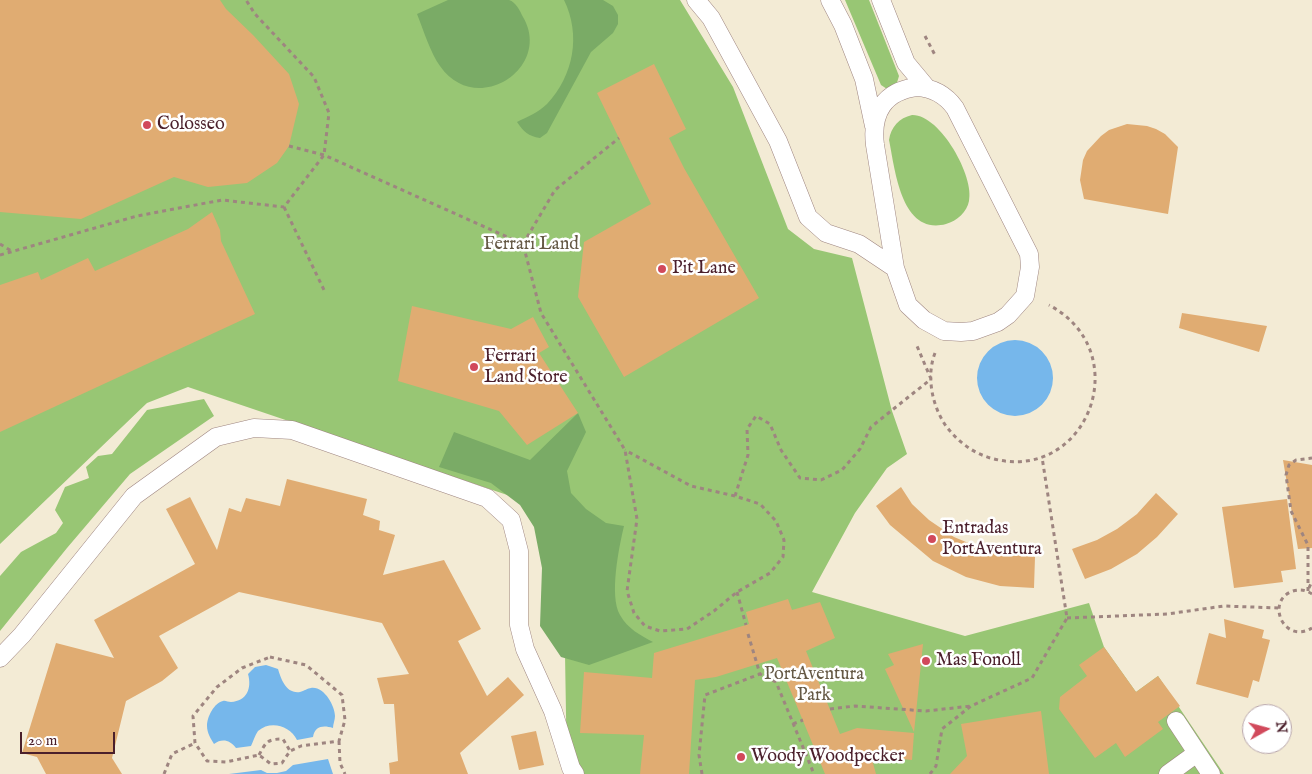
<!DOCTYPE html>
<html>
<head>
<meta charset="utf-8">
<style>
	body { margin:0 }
	#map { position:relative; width:1312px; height:774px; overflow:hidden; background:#f3ebd5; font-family:"IM FELL English",serif }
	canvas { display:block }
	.north { position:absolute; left:1242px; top:704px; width:50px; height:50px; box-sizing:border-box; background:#fff; border:1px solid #b7a5aa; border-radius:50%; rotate:83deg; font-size:14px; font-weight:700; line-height:20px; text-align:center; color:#4a1f2b }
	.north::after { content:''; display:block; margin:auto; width:18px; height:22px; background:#d1495b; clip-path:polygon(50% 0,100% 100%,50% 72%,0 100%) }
	.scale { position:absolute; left:20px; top:732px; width:95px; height:22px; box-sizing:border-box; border:2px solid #4a1f2b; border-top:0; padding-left:6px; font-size:15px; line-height:18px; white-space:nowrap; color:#4a1f2b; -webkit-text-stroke:4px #fff; paint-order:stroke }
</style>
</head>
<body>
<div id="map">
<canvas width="1312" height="774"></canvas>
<div class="north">N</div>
<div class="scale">20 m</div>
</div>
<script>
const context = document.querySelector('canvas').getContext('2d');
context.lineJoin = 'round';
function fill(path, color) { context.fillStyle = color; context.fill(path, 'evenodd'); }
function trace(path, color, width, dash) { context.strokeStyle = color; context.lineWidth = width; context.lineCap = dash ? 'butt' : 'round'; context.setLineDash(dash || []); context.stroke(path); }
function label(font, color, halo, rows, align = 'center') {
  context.font = font + ' "IM FELL English",serif'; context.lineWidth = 5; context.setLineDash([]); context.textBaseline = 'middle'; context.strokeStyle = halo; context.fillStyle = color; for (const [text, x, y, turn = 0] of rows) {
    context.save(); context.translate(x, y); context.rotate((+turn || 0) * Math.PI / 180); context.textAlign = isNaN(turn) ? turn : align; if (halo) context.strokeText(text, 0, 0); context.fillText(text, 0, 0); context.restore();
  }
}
fill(new Path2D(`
	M0,0h680l53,87 55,142 26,20 38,9 40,153 15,43 -20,14 -32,45 -43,79 153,44 124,-33 15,44 32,45 22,-16 66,98h-657l-2,-120 -27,-126 -16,-28 -334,-113 -41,16 -147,141z
	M845,0h24l30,76 -3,10 -9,3 -6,-4z
	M912,115c28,-1 63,62 57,86 -2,11 -12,20 -23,23 -45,12 -51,-55 -57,-84 2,-13 10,-22 23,-25z
	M204,399l10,17 -84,58 -63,74 -67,83v-55l21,-24 35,-19 7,-10 -8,-13 10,-23 24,-9 -3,-11 12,-11 14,-2 35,-44z`), '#98c674');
fill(new Path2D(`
	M448,0c15,0 30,0 45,0 5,0 11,0 16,0 7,2 11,11 14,17 30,51 -47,101 -83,49 -9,-12 -17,-37 -23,-52z
	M564,0h39l10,6 5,9v9l-5,9 -22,19 -44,81 -7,5c-12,-2 -16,-6 -23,-16 10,-5 22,-10 30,-18 27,-29 34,-69 17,-104z
	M578,413l8,19 -19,39 4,22 15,16 20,14 18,3c-5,21 -15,70 -4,89 8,14 20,20 33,27l-64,23 -28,-8 -21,-31 2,-58 -8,-41 -14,-22 -29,-22 -52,-16 15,-35 76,28z`), '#7aab66');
fill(new Path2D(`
	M977 378a38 38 0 1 1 76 0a38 38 0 1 1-76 0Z
	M266,665l12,4c3,10 8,25 22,23 4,-1 8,-4 11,-4 13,-2 24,18 24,28 0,4 -2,8 -2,12 -10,-3 -18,-2 -20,9l-16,3c-7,-14 -26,-20 -39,-9 -3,4 -5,11 -7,15l-15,2c-6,-8 -14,-10 -22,-4 -3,-5 -7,-11 -7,-18 0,-9 7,-23 16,-25 2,-1 5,1 8,1 16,-1 21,-14 17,-28l7,-7z
	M328,759l5,15h-104l32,-4 6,3h10l9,-2 7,-6z`), '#76b7eb');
fill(new Path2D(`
	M0,0h220l6,9 27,26 36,39 10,30 -10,42 -12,17 -30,20 -39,4 -34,-10 -93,42 -81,-7z
	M654,64l32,65 -17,9 15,30 75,130 -135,79 -46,-80 6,-55 67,-38 -54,-111z
	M1127,124l20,2 9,3 9,5 13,13 -10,67 -84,-15 -4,-19 3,-20 4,-9 14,-15 8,-6z
	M212,212l8,18 1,11 34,73 -255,118v-147l38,-13 3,8 47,-22 7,13 93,-42z
	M412,306l99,23 22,-12 16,30 -10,6 39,60 -51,32 -28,-34 -101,-30z
	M1182,313l85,13 -8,26 -80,-24z
	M1283,460l29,5v83l-14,1z
	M287,479l80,20 -4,16 17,6 -1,9 16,5 -12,40 61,-15 37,69 -23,12 29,55 21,-19 16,18 -64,58 8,21h-78l-1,-11 9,-2 -4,-57h-10l-7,-26 32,-4 -27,-51 -143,-31 -80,44 19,32 -16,13 -36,20 -14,57 10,16h-76l-9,-17 -15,-4 34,-110 58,15 -20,-38 101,-56 -29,-55 24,-12 27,53 12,-42 12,4 5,-14 34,8z
	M901,487l11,17 17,16 25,17 24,10 27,6 30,4 -1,31 -34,-2 -34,-9 -33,-16 -43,-36 -14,-19z
	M1156,493l22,21 -21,23 -20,17 -26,15 -26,10 -13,-30 25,-9 20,-11 20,-15z
	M1287,499l9,70 -15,2 2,11 -49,6 -12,-81z
	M788,599l4,11 28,-8 15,36 -29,13 34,83 17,-6 57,5 -2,27 -41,-4 5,18h-51l-48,-116 -61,19 -21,3 -6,94h-49l4,-39 -64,-2 4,-61 68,6 2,-25 95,-29 -3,-12z
	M1224,619l40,11 -2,8 8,2 -11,42 -6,-2 -5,18 -52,-14 13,-51 17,5z
	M923,644l-7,69 -2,19 -29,-63 9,-4 -6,-11z
	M1104,647l32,45 22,-16 22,30 -22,16 5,7 -38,28 -9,-14 -21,15 -36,-49 1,-12 27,-21 -8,-11z
	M1041,711l8,63h-99l17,-18 -6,-32z
	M536,731l8,34 -25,5 -8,-34z`), '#e0ac72');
const lane = new Path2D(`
	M696,0l15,18 67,123 30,76 18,16 33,11 36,24
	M830,0l13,25 21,54 10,47
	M881,0l25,63 20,24
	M917,87c16,1 28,7 38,21l74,146 1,13 -5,29 -17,19 -10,7 -25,9 -12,1 -17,-1 -20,-11 -16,-15 -13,-37 -20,-123c-4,-32 9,-54 42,-58z
	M0,658l22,-23 112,-139 82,-59 38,-9 38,2 195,68 24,22 8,31v74l6,24 28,62 18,57 4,6
	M1176,721l35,53
	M1168,774l29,-21`);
trace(lane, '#9e8580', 19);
trace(new Path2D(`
	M925,36l10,19
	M289,146l35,9 199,89 18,69 84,137 12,69 -10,72 7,22 11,13 15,5 27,-2 27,-18 23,-19 33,-19 13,-16 1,-17 -8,-19 -16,-17 -25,-8 -44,-10 -66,-36
	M284,207l40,83
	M0,244l13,8
	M523,244l32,-54 64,-52
	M0,255l137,-39 85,-16 62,7 40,-52 5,-42 -15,-36 -59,-63 -9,-14
	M935,353c-9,23 -3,53 11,73 12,16 28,28 48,33 94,23 143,-107 55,-154
	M735,496l13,-41 -1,-26 9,-13 14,8 11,26 19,28 21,2 21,-10 18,-21 11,-22 60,-48 -14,-33
	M1309,588l3,-7
	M1308,591v-46l-17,-34 -5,-36 3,-10 7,-5 16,-2
	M737,592l9,33
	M1312,594c-6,-4 -12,-5 -19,-3 -28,9 -10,54 19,37
	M1067,618l100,-4 57,-8 54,2
	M748,634l12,40 16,8 38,92
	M270,657l36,8 36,30 3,25 -6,21 -38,5 -11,5 -8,12 -11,1 -12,-9 -33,7 -19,-1 -12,-18 -2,-27 24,-29 25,-19z
	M830,709l25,-3 71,5 45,-5
	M793,724l10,-4
	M339,741l1,22 5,11
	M259,755c7,-13 8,-16 24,-16l7,12
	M164,774l8,-20 23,-11
	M702,774l-3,-19 6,-60 55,-21
	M930,774l6,-8 6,-37 29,-23 61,-28 35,-60 -25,-161`), '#9e8580', 3, [4, 4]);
trace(lane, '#fff', 18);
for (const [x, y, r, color] of [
	[147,125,5,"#d1495b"],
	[662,269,5,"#d1495b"],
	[474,367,5,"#d1495b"],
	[932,539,5,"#d1495b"],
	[926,661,5,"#d1495b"],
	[741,757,5,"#d1495b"]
]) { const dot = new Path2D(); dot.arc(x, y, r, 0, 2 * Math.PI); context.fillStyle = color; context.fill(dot); trace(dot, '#fff', 2); }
label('18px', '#4a1f2b', '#fff', [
	["Colosseo",157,125],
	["Pit Lane",672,269],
	["Ferrari",484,357],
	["Land Store",484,378],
	["Entradas",942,529],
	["PortAventura",942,550],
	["Mas Fonoll",936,661],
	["Woody Woodpecker",751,757]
], 'left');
label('18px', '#655945', '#fff', [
	["Ferrari Land",531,245],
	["PortAventura",814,675],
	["Park",814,696]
]);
</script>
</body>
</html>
